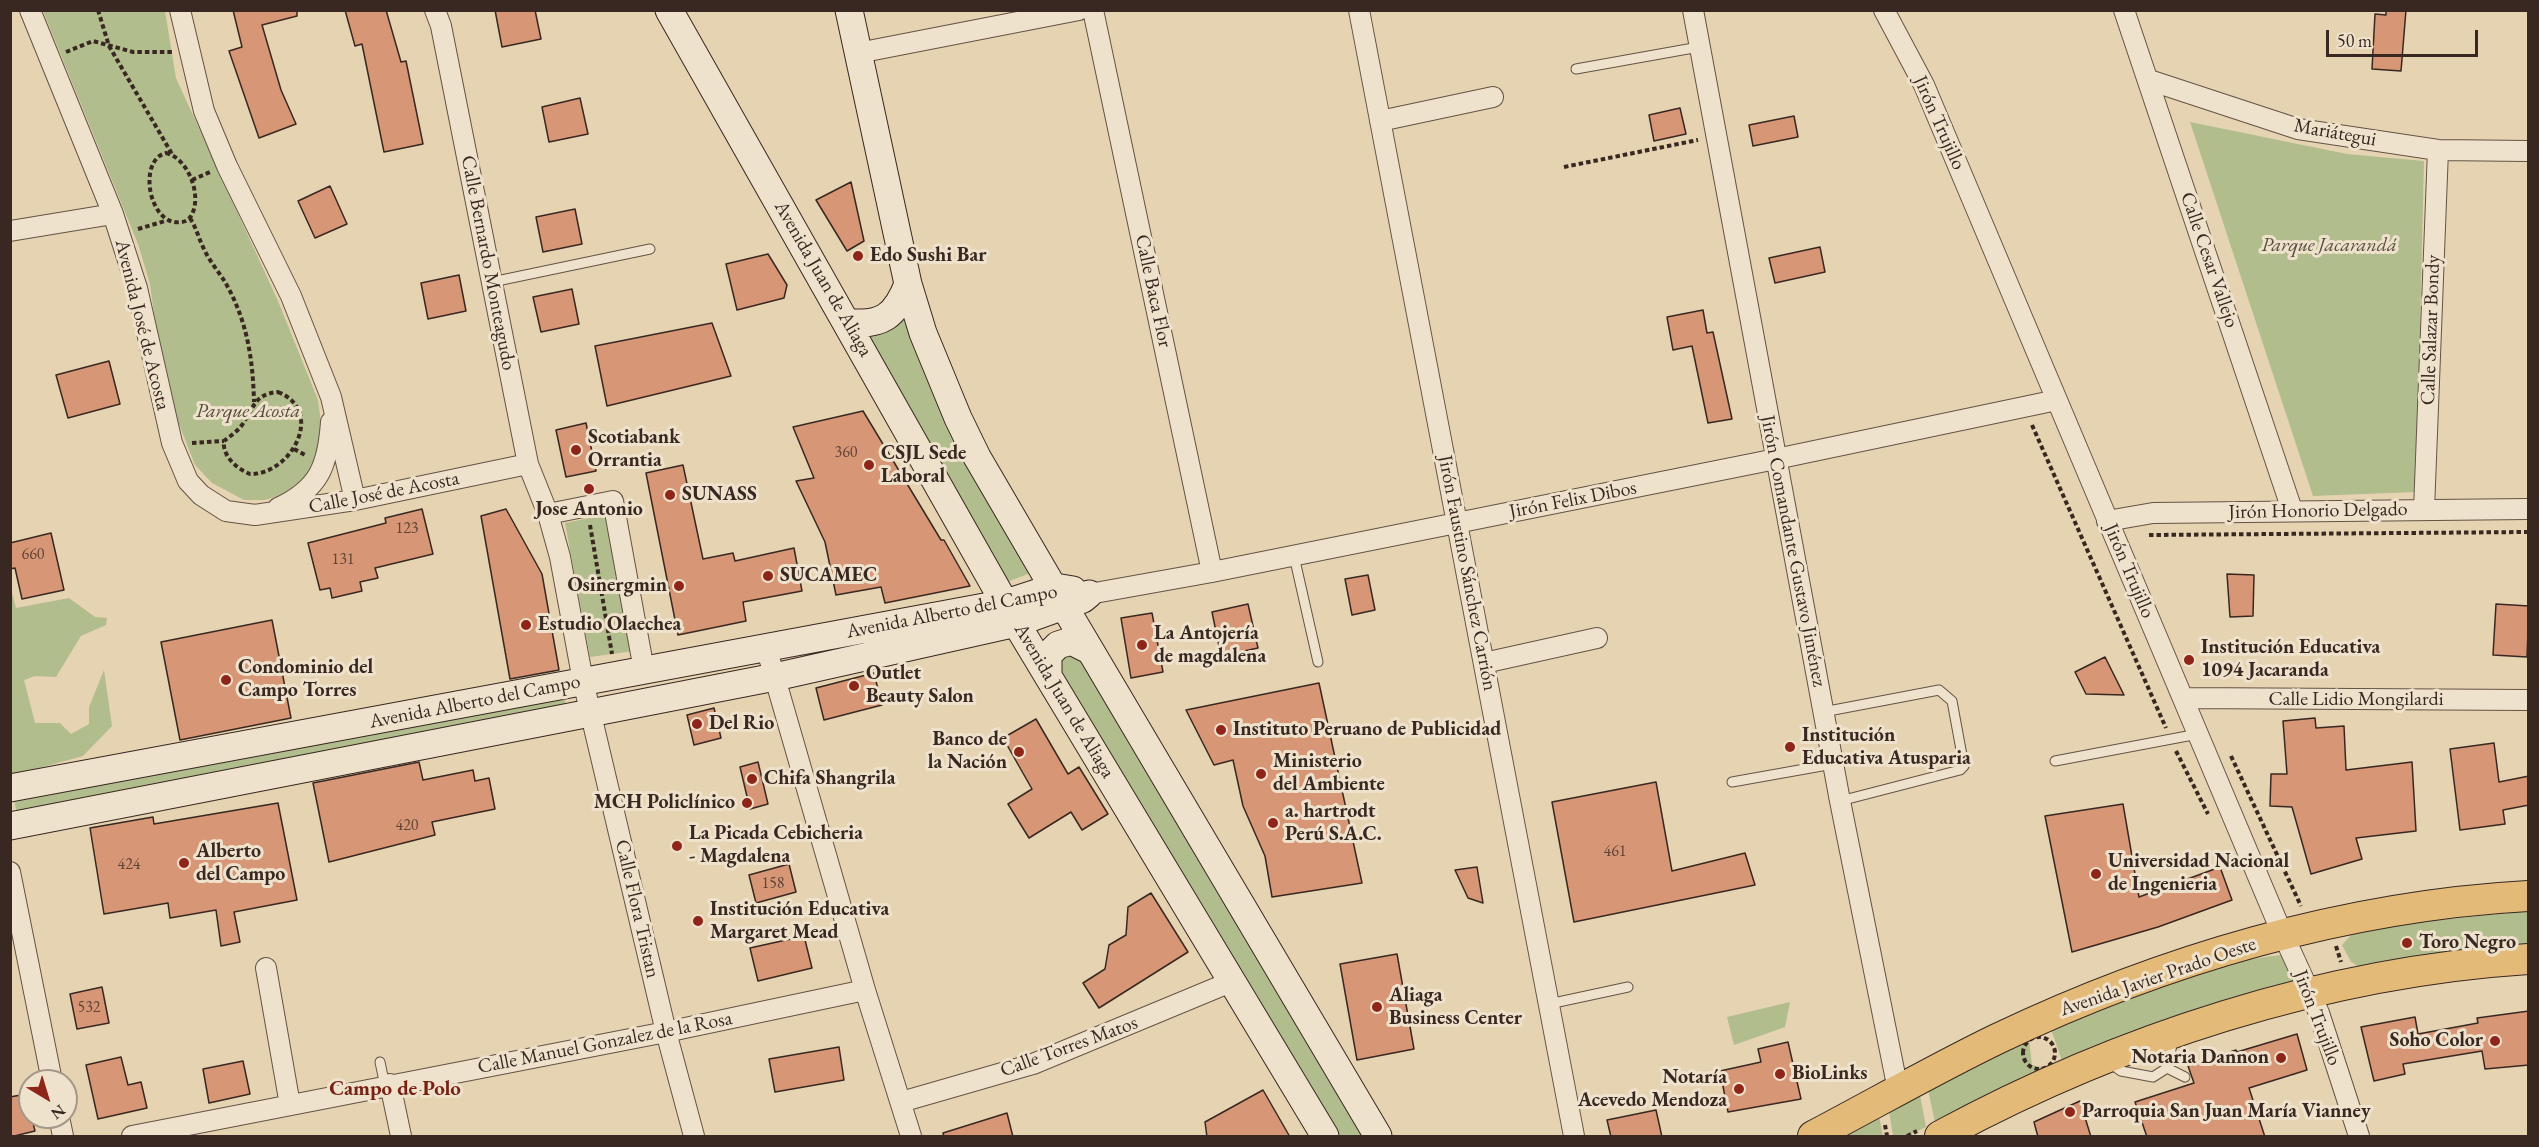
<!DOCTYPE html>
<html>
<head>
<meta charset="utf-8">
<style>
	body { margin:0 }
	#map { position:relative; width:2539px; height:1147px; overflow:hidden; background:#e6d3b1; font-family:"EB Garamond",serif }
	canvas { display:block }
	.frame { position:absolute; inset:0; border:12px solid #382821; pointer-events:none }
	.north { position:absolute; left:18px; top:1069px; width:60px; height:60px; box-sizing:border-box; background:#efe2cc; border:2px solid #a69888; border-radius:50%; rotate:142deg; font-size:16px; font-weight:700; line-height:24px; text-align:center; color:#382821 }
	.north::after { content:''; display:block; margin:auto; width:21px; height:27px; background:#8f2418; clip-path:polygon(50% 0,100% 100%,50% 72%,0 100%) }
	.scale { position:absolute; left:2326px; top:30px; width:152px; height:27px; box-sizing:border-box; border:3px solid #382821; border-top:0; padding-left:8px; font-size:18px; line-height:21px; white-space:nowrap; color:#382821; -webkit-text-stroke:4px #efe2cc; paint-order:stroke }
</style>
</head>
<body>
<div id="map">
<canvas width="2539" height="1147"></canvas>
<div class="frame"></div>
<div class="north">N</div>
<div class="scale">50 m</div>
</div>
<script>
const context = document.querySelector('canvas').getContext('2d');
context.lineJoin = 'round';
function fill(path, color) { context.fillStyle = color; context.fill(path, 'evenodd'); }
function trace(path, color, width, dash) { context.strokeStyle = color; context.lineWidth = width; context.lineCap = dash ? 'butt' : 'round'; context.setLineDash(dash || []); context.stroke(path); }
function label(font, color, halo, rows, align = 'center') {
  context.font = font + ' "EB Garamond",serif'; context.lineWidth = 6; context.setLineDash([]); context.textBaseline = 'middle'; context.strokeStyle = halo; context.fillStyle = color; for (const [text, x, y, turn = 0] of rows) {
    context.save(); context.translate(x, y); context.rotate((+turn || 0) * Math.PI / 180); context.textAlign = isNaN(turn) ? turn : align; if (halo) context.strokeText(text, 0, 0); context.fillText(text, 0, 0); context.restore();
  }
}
fill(new Path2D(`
	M43,11h122l11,67 102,223 40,99 5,37 -10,30 -14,17 -16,11 -19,5h-20l-32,-17 -17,-18 -31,-79 -14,-102 -12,-40z
	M2190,122l157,32 77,7 -8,331 -103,4z
	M900,304l144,264 -48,18 -134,-262z
	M609,514l25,137 -44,6 -25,-134z
	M10,585l6,23 53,-10 26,19 12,1 -1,7 -25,11 -25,41 -21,-1 -11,4 11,43h25l11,11 18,-10v-17l15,-37 8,56 -29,30 -73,20z
	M1075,629l294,507h-33l-299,-488z
	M562,689l4,17 -548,112 -6,-27z
	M2528,911v38l-162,22 -15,-9 -9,-17 10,-11 57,-11z
	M2281,955l5,5 7,20 -7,11 -223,73 -12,-35c75,-29 150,-66 230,-74z
	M1790,1002l-5,25 -51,18 -7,-28z
	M2029,1039l3,26 13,3 -110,54 -7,-32z
	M1920,1095l6,32 -19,9h-14l-4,-25z
	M1879,1116l4,20h-42z`), '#b2bd8e');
const building = new Path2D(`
	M233,10h64v6l-35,9 19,65 15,34 -37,14 -30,-87 13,-4z
	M345,10h41l15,52 5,-1 17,83 -39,8 -22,-108 -7,2z
	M495,10h40l6,29 -39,8z
	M2386,10h20l-5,61 -29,-2 3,-55 11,1z
	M580,98l8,36 -39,8 -7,-35z
	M1680,108l6,26 -32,7 -5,-26z
	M1794,116l4,21 -45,9 -4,-21z
	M851,182l13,59 -17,10 -31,-51z
	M330,186l17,38 -32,14 -17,-37z
	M575,209l7,35 -39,8 -7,-35z
	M1820,247l5,25 -50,11 -6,-25z
	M768,254l19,31 -3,13 -47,12 -11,-46z
	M459,275l7,36 -38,8 -7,-36z
	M572,289l7,35 -38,8 -8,-35z
	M1703,310l4,23 6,-1 19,87 -24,4 -16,-77 -19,4 -6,-33z
	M712,323l19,53 -124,30 -12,-60z
	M109,361l11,43 -52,14 -12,-43z
	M863,411l78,129h3l26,46 -85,17 -4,-16 -45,8 -11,-53 -29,-61 18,-3 -21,-51z
	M586,423l10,48 -30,6 -10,-47z
	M683,465l20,94 30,-6 2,8 59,-13 8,43 -59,11 3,19 -68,14 -32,-162z
	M422,509l11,45 -58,14 3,10 -18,4 2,9 -30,7 -2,-10 -10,2 -12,-47 78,-20 -1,-5z
	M506,509l36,65 17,96 -49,9 -29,-163z
	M51,533l13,57 -42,9 -7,-31 -5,1v-26z
	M2227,574l27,1 -1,41 -23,1z
	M1368,575l7,35 -23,5 -7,-36z
	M1248,604l10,44 -37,8 -9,-44z
	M2496,604l33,2 -2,51 -34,-2z
	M1152,613l11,59 -32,6 -10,-60z
	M272,620l19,98 -111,22 -19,-98z
	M2105,657l19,38 -38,-1 -11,-22z
	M874,673l8,32 -58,15 -8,-32z
	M1319,683l43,200 -90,14 -7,-41 -22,-50 -10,-46 -19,5 -28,-55z
	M714,708l7,30 -27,7 -7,-30z
	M2315,718l1,10 28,-2 2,44 66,-8 4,69 -60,7 6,21 -51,15 -19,-67 -22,-1 1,-32h16l-4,-53z
	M1036,719l32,55 11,-7 29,47 -26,16 -11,-18 -42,26 -21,-34 24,-15 -29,-51z
	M2494,743l5,39 30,-6v29l-26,5 2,14 -45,6 -10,-81z
	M419,762l4,18 50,-10 2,11 14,-3 6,31 -63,13 3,13 -106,27 -16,-79z
	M758,762l10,42 -18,5 -10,-42z
	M1656,782l16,89 73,-18 10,32 -181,37 -22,-120z
	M278,803l19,97 -63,12 6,30 -19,4 -5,-36 -46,8 -2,-15 -64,11 -14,-86 63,-11 1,7z
	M2123,804l16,93 81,-30 12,33 -74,27 -86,25 -27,-136z
	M789,864l7,28 -40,11 -7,-28z
	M1477,867l6,36 -15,-5 -13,-28z
	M1151,893l37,59 -89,56 -16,-25 22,-14 4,-24 17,-10 2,-28z
	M804,936l8,32 -54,13 -8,-33z
	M1397,954l17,95 -57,11 -17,-96z
	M102,987l7,36 -32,6 -7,-35z
	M2529,1011v54l-44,4 -3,-18 -79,13 2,10 -31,7 -13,-54 54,-10 3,17 60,-11 -1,-5z
	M2297,1034l10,36 -58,18 16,49h-118l-12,-35 59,-19 -6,-17 48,-16 1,2z
	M1788,1042l13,57 -73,13 -8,-41 41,-9 -3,-13z
	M839,1047l5,33 -69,12 -6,-33z
	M121,1057l7,28 13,-3 6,26 -49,11 -12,-54z
	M243,1061l7,33 -41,9 -6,-34z
	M1263,1090l27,47h-83l-2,-15z
	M26,1094l9,37 -25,6v-40z
	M2080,1101l11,36h-53l-4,-15z
	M1656,1110l6,27h-51l-4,-17z
	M1007,1113l6,24h-69l-1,-4z`);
fill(building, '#d79675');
trace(building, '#382821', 1.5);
const service = new Path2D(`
	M1576,69l123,-22
	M492,282l158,-33
	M1294,556l24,106
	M1823,712l116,-22 13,11 12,65 -4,4 -120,31
	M2055,761l143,-27
	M1732,782l101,-18
	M1549,1004l79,-17
	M380,1062l5,24
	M2111,1064l10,7 32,6 14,-9 6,-28
	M2167,1068l18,9`);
const minor = new Path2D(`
	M30,10l83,204 24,74 35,155 16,38 13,14 25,16 29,4 100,-15 173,-36
	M180,10l24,101 23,55 64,130 40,101 24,103
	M435,10l6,16 87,438 20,50 12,43 23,124 83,351 28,104
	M1093,10l119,562
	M1359,10l215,1126
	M1693,10l147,791 58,289
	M1884,10l40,75 352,834 43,94 40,123
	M2124,10l168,500
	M858,53l221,-43
	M2149,80l149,49 140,21 90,1
	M1380,121l113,-24
	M10,231l103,-17
	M278,508c41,-19 50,-42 53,-86
	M2424,510l14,-360
	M548,514l65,-13 31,169
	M2107,521l46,-8 375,-4
	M1089,594l123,-22 564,-113 281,-59
	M766,647l99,343 46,146
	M1484,663l113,-25
	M2183,698l345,2
	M10,872l42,209
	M266,968l24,137
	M390,1084l11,52
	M901,1102l132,-38 200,-83
	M59,1117l4,19
	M132,1136l534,-104 199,-42`);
const secondary = new Path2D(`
	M669,10l347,613 309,513
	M849,10l59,274 15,49 35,85 19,39 87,149 314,530
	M847,322c35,5 49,-7 61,-38
	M1048,675v-20l10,-10 13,-4 18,9
	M10,788l996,-185 49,-16 18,3
	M10,826l765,-149 241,-54 67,-24 6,-5`);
const primary = new Path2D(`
	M1813,1136c61,-32 122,-67 184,-97 165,-79 348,-133 531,-143
	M1940,1136c179,-97 384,-164 588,-177`);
trace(service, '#645345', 11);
trace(minor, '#645345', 22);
trace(secondary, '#382821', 29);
trace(primary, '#382821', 32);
trace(new Path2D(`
	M98,10l11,36 63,108
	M66,52l27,-11 40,11h40
	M166,153c22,5 37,43 25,63 -2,4 -6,6 -11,6 -31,4 -43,-62 -14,-69z
	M1564,167l134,-27
	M192,180l18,-8
	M190,218c7,11 9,22 15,33 5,11 14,21 20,31 22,38 28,77 29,120
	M138,229l27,-8
	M278,392c48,19 13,83 -28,82 -13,-5 -28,-18 -26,-33 6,-5 13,-9 18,-16 12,-17 12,-31 36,-33z
	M2032,425l134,303
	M192,443l32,-2
	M294,449l13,7
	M590,525l22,129
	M2149,535l379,-3
	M2176,751l32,63
	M2231,756l70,150
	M2336,946l5,16
	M2023 1053a16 16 0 1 1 32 0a16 16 0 1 1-32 0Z
	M1885,1125l2,11
	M1907,1136l10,-5`), '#382821', 4, [4.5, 3]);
trace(service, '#efe2cc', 9);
trace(minor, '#efe2cc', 20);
trace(secondary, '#efe2cc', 27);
trace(primary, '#e3ba78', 30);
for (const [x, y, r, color] of [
	[858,256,6,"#8f2418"],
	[576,450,6,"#8f2418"],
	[869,465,6,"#8f2418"],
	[589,489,6,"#8f2418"],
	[670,495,6,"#8f2418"],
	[768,576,6,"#8f2418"],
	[679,586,6,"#8f2418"],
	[526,625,6,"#8f2418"],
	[1142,645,6,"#8f2418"],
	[2189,660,6,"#8f2418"],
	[226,680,6,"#8f2418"],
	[854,686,6,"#8f2418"],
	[697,724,6,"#8f2418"],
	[1221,730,6,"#8f2418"],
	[1790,747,6,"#8f2418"],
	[1019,752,6,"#8f2418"],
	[1261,774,6,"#8f2418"],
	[752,779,6,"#8f2418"],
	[747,803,6,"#8f2418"],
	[1273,823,6,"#8f2418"],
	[677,846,6,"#8f2418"],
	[184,863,6,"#8f2418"],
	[2096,874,6,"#8f2418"],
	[698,921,6,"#8f2418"],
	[2407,943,6,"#8f2418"],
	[1377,1007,6,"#8f2418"],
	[2495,1041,6,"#8f2418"],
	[2281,1058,6,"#8f2418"],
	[1780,1074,6,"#8f2418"],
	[1739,1089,6,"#8f2418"],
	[2070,1112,6,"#8f2418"]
]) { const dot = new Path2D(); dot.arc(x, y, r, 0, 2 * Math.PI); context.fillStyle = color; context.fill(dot); trace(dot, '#efe2cc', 2); }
label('16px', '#604436', null, [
	["360",846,453],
	["123",407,529],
	["660",33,555],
	["131",343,560],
	["420",407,826],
	["461",1615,852],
	["424",129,865],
	["158",773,884],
	["532",89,1008]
]);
label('20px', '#382821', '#efe2cc', [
	["Jirón Trujillo",1939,123,66],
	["Mariátegui",2335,133,10],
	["Calle Cesar Vallejo",2209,260,71],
	["Calle Bernardo Monteagudo",488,263,79],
	["Avenida Juan de Aliaga",823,279,60],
	["Calle Baca Flor",1153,291,78],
	["Avenida José de Acosta",142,325,76],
	["Calle Salazar Bondy",2431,330,-88],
	["Calle José de Acosta",384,493,-11],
	["Jirón Felix Dibos",1573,500,-11],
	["Jirón Honorio Delgado",2318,511,-1],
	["Jirón Comandante Gustavo Jiménez",1793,551,79],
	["Jirón Trujillo",2129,571,67],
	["Jirón Faustino Sánchez Carrión",1467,573,79],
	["Avenida Alberto del Campo",952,612,-11],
	["Calle Lidio Mongilardi",2356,700],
	["Avenida Juan de Aliaga",1064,701,59],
	["Avenida Alberto del Campo",475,702,-11],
	["Calle Flora Tristan",637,909,77],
	["Avenida Javier Prado Oeste",2158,977,-19],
	["Jirón Trujillo",2317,1018,69],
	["Calle Manuel Gonzalez de la Rosa",605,1043,-11],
	["Calle Torres Matos",1069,1047,-20]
]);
label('italic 20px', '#564d3c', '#efe2cc', [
	["Parque Jacarandá",2329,246],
	["Parque Acosta",248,412]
]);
label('bold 20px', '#382821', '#efe2cc', [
	["Edo Sushi Bar",870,256],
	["Scotiabank",588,438],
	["Orrantia",588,461],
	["CSJL Sede",881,454],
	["Laboral",881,477],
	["SUNASS",682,495],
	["Jose Antonio",589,510,"center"],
	["SUCAMEC",780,576],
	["Osinergmin",667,586,"right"],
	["Estudio Olaechea",538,625],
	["La Antojería",1154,634],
	["de magdalena",1154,657],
	["Institución Educativa",2201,648],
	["1094 Jacaranda",2201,671],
	["Condominio del",238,668],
	["Campo Torres",238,691],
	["Outlet",866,674],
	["Beauty Salon",866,697],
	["Del Rio",709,724],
	["Instituto Peruano de Publicidad",1233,730],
	["Institución",1802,736],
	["Educativa Atusparia",1802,759],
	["Banco de",1007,740,"right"],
	["la Nación",1007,763,"right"],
	["Ministerio",1273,762],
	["del Ambiente",1273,785],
	["Chifa Shangrila",764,779],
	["MCH Policlínico",735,803,"right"],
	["a. hartrodt",1285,812],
	["Perú S.A.C.",1285,835],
	["La Picada Cebicheria",689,834],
	["- Magdalena",689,857],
	["Alberto",196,852],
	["del Campo",196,875],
	["Universidad Nacional",2108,862],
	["de Ingenieria",2108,885],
	["Institución Educativa",710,910],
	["Margaret Mead",710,933],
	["Toro Negro",2419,943],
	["Aliaga",1389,996],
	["Business Center",1389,1019],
	["Soho Color",2483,1041,"right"],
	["Notaria Dannon",2269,1058,"right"],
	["BioLinks",1792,1074],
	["Notaría",1727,1078,"right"],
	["Acevedo Mendoza",1727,1101,"right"],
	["Parroquia San Juan María Vianney",2082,1112]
], 'left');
label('bold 21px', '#7a1f14', '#efe2cc', [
	["Campo de Polo",395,1089]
]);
</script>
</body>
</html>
